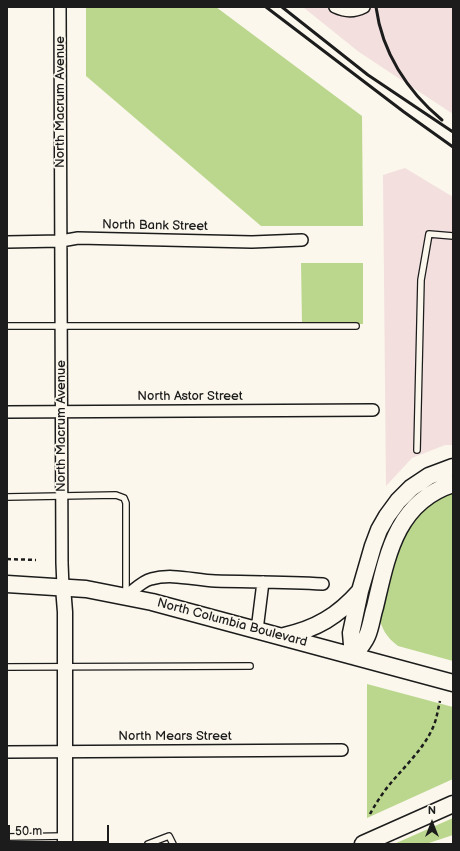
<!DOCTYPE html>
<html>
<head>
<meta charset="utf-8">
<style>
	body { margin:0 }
	#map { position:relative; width:460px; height:851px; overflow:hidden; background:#fbf7ec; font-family:"Balsamiq Sans",sans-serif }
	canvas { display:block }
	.frame { position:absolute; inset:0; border:8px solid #1c1c1c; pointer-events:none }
	.north { position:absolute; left:412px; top:803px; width:40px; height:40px; -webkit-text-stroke:3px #fbf7ec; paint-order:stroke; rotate:0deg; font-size:11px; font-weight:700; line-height:16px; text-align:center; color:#1c1c1c }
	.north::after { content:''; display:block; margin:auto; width:14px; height:18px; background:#1c1c1c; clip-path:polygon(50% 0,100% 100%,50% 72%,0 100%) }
	.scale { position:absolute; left:8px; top:825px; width:101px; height:18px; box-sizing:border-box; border:2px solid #1c1c1c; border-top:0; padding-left:5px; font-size:12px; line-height:14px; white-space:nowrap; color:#1c1c1c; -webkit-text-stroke:3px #fbf7ec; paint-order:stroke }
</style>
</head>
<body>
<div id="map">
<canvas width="460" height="851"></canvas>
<div class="frame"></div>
<div class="north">N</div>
<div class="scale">50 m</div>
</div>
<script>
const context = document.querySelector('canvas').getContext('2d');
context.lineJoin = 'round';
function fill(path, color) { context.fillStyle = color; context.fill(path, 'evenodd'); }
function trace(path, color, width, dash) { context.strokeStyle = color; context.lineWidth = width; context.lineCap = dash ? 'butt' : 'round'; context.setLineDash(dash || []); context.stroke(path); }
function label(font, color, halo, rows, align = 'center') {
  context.font = font + ' "Balsamiq Sans",sans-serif'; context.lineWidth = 3.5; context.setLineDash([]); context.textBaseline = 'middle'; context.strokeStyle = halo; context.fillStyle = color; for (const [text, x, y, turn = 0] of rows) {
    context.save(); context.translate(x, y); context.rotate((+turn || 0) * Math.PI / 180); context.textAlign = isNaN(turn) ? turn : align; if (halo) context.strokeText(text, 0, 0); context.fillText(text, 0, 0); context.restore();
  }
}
fill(new Path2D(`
	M303,7h150v107l-94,-62z
	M405,168l48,29v248h-8l-33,13 -26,28 -3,-311z`), '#f2dfde');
fill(new Path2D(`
	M86,7h130l146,109 1,110h-102l-175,-150z
	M301,263h62v61h-61z
	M453,489v172l-55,-15c-12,-9 -17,-18 -19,-32l19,-72 15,-25z
	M367,684l86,23v72l-86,39z
	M453,818v17l-27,9h-32z`), '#bbd78e');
const service = new Path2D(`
	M7,326h349
	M417,450l4,-170 8,-46 24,2
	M7,497l109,-2 8,3 2,5v93
	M7,667l243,-1
	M7,837l58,-1
	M148,844l21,-8 4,8`);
const minor = new Path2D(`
	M60,7l2,556 1,24
	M335,7c11,5 19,5 29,0
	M7,242l54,-1 17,-3 174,4 50,-2
	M7,412l366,-2
	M126,596c7,-5 16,-15 25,-17 21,-6 43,1 64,2 37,1 72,1 108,3
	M257,630l6,-48
	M7,752l335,-2`);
const tertiary = new Path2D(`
	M63,587l2,25v232`);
const secondary = new Path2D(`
	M7,584l79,5 66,13 301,81
	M284,636c32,-7 54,-20 76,-45
	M353,656l-2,-23 9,-42 13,-45 6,-16 8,-14 11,-15 13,-13 18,-12 24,-9
	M353,656c5,-6 11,-13 14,-20 4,-9 5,-20 8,-29 12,-51 21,-105 78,-123
	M363,844l90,-40`);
trace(service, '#1c1c1c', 8);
trace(minor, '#1c1c1c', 14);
trace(tertiary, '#1c1c1c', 17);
trace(secondary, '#1c1c1c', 19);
trace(new Path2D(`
	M7,559l29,1
	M370,814c7,-13 16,-26 26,-37 14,-16 30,-32 38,-52 3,-8 4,-16 6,-24`), '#1c1c1c', 2.5, [4, 3]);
trace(service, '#fbf7ec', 5.5);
trace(minor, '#fbf7ec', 11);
trace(tertiary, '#fbf7ec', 14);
trace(secondary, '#fbf7ec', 16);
trace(new Path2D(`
	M266,7l138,105 49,35
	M282,7l86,68 85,57
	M376,7c6,45 31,84 66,113`), '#1c1c1c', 3);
label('13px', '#1c1c1c', '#fbf7ec', [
	["North Macrum Avenue",61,102,-90],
	["North Bank Street",155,226,1],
	["North Astor Street",190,397],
	["North Macrum Avenue",62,426,-90],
	["North Columbia Boulevard",232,623,15],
	["North Mears Street",175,737]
]);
</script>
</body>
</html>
